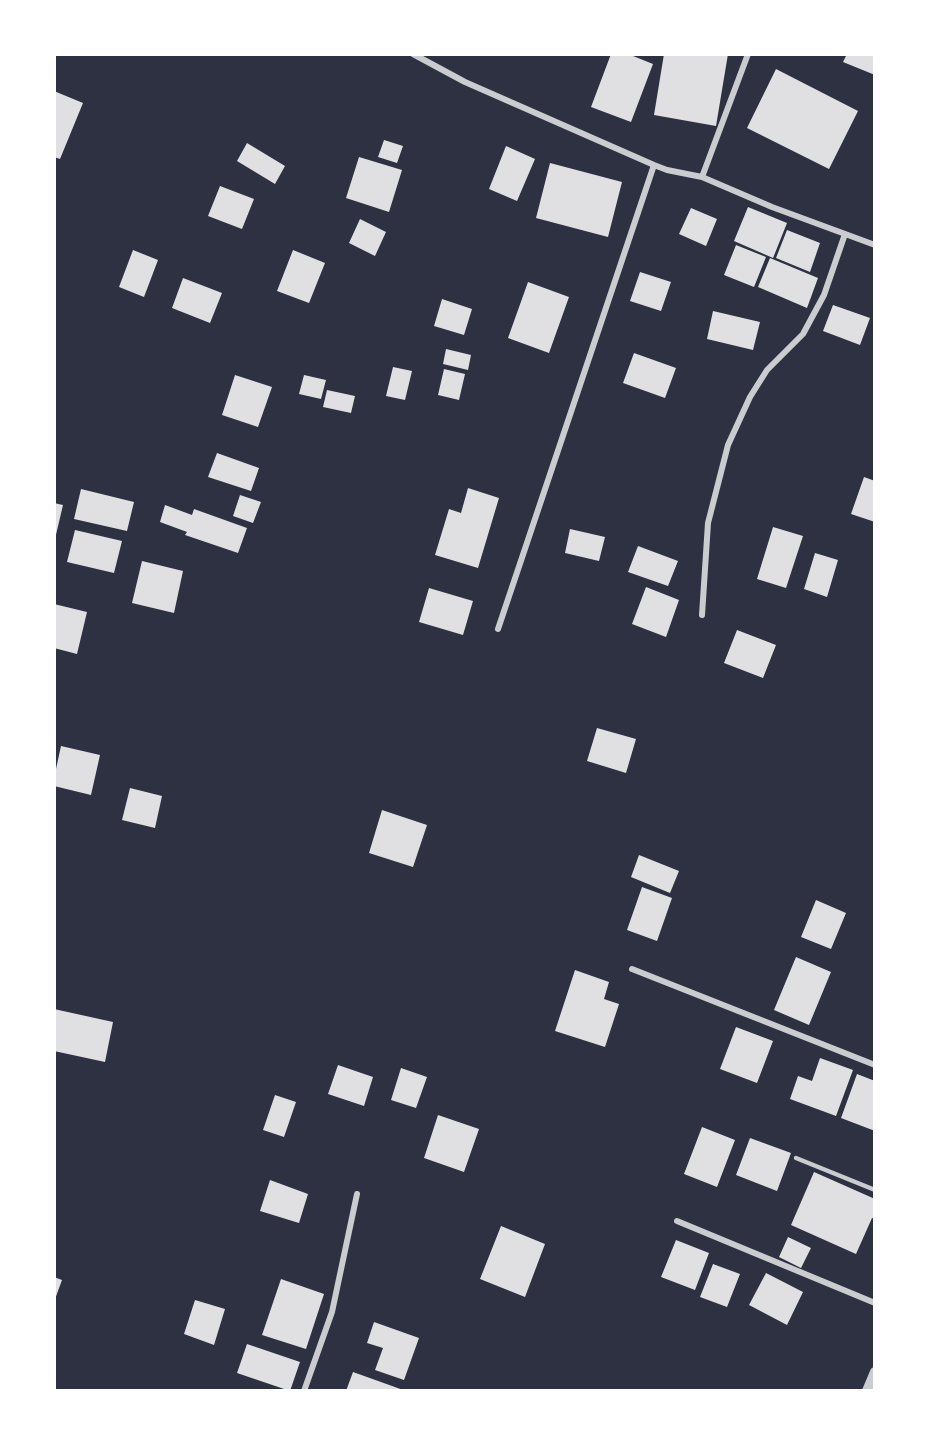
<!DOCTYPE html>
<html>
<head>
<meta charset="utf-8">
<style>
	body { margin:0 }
	#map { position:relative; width:929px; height:1445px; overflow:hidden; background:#2d3142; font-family:Overpass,sans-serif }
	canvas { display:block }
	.frame { position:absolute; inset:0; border:56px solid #fff; pointer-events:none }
</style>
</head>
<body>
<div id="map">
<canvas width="929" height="1445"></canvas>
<div class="frame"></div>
</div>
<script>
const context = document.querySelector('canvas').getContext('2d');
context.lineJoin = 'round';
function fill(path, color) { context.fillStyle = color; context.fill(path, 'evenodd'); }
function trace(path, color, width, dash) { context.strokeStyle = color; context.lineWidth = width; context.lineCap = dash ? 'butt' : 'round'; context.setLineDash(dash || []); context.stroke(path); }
fill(new Path2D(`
	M611,54h17l25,10 -22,58 -40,-15z
	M664,54h64l-12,72 -62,-11z
	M847,54h28v21l-32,-13z
	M776,69l82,42 -29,58 -82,-41z
	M54,91l29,12 -23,56 -6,-2z
	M384,140l19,6 -6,17 -19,-6z
	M247,143l38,23 -10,18 -38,-23z
	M506,146l29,13 -18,42 -28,-12z
	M359,157l43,13 -13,42 -43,-14z
	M550,163l72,19 -14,55 -72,-19z
	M220,186l34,13 -12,30 -34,-13z
	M748,207l39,16 -14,35 -39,-17z
	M691,208l26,11 -11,27 -27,-12z
	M360,219l26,13 -11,24 -26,-13z
	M787,230l33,13 -10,29 -34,-14z
	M736,245l30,12 -12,30 -30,-12z
	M133,250l25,10 -14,37 -25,-10z
	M293,250l32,13 -16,40 -32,-12z
	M770,258l48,20 -11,30 -49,-21z
	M640,272l31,10 -10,29 -31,-10z
	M183,278l39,15 -12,30 -38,-15z
	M528,282l41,15 -20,56 -41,-15z
	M442,299l30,10 -8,26 -30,-9z
	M833,305l37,13 -10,27 -37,-14z
	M713,311l47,11 -7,28 -46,-11z
	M446,349l25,6 -3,15 -25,-6z
	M634,353l42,15 -11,30 -42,-15z
	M393,367l19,4 -7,29 -19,-4z
	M444,369l21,5 -6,26 -21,-5z
	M235,375l37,12 -14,40 -36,-12z
	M304,375l22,5 -5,19 -22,-5z
	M327,390l28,6 -4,17 -28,-6z
	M217,453l42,15 -8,23 -43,-14z
	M864,477l11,4v41l-24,-8z
	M468,488l31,10 -21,70 -43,-13 14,-46 12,4z
	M81,489l53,13 -7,29 -53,-12z
	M240,495l21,7 -8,21 -20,-7z
	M54,503l9,2 -8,34h-1z
	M165,505l27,10 2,-6 53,19 -9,25 -53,-18 2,-3 -27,-10z
	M773,527l30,9 -17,52 -29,-9z
	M570,529l35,8 -6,24 -34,-8z
	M75,530l47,11 -8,32 -47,-11z
	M638,546l40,15 -10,25 -40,-14z
	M815,553l23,7 -11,37 -23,-8z
	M142,561l41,10 -9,42 -42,-10z
	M646,587l33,13 -13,37 -34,-13z
	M429,588l44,13 -10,34 -44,-13z
	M54,604l33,8 -10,42 -23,-6z
	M737,630l39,15 -13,33 -39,-15z
	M597,728l39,11 -10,34 -39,-12z
	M61,746l39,9 -9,40 -37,-9v-8z
	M130,788l32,8 -7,32 -33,-8z
	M382,810l45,15 -14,42 -44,-14z
	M639,855l40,16 -9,22 -39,-16z
	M642,887l30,11 -15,43 -30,-11z
	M816,900l30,13 -15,36 -30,-12z
	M796,957l35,15 -22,53 -35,-15z
	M575,970l34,12 -5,17 15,5 -14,43 -50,-16z
	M54,1009l59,13 -8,40 -51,-11z
	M736,1027l37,14 -16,42 -37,-14z
	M820,1058l33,12 -17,46 -46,-17 8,-23 14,5z
	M338,1065l35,12 -9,29 -36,-12z
	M401,1068l26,9 -11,31 -25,-8z
	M857,1074l18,7v50l-34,-13z
	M275,1095l21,7 -12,35 -21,-7z
	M438,1115l41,14 -15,43 -40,-14z
	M702,1127l33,13 -18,47 -33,-13z
	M750,1138l41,15 -14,38 -41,-16z
	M814,1172l61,27v20l-3,-1 -16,36 -65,-29z
	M270,1180l38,14 -9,29 -39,-12z
	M501,1226l44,18 -20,53 -45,-18z
	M788,1237l23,11 -10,20 -22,-11z
	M676,1240l33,13 -14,37 -34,-13z
	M713,1264l27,10 -13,33 -27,-10z
	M766,1273l37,19 -16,33 -38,-20z
	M54,1277l8,3 -8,22z
	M281,1279l43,15 -18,55 -44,-14z
	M195,1300l30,9 -11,36 -30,-11z
	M374,1322l45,16 -15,42 -29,-10 8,-22 -16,-5z
	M247,1344l53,18 -10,29 -53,-18z
	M353,1372l53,19h-60z`), '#e0e0e3');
trace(new Path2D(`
	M796,1158l79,32`), '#caccd0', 4.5);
trace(new Path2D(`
	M413,54l52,28 189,83 13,5 35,7 70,30 103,38
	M702,177l46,-123
	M702,615l6,-92 20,-78 22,-48 17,-27 36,-36 21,-39 21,-61
	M498,629l156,-464
	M632,969l243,96
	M677,1221l198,82
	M304,1391l28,-79 25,-118`), '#caccd0', 6);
trace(new Path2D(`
	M867,1391l8,-19`), '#caccd0', 10);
</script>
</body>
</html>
